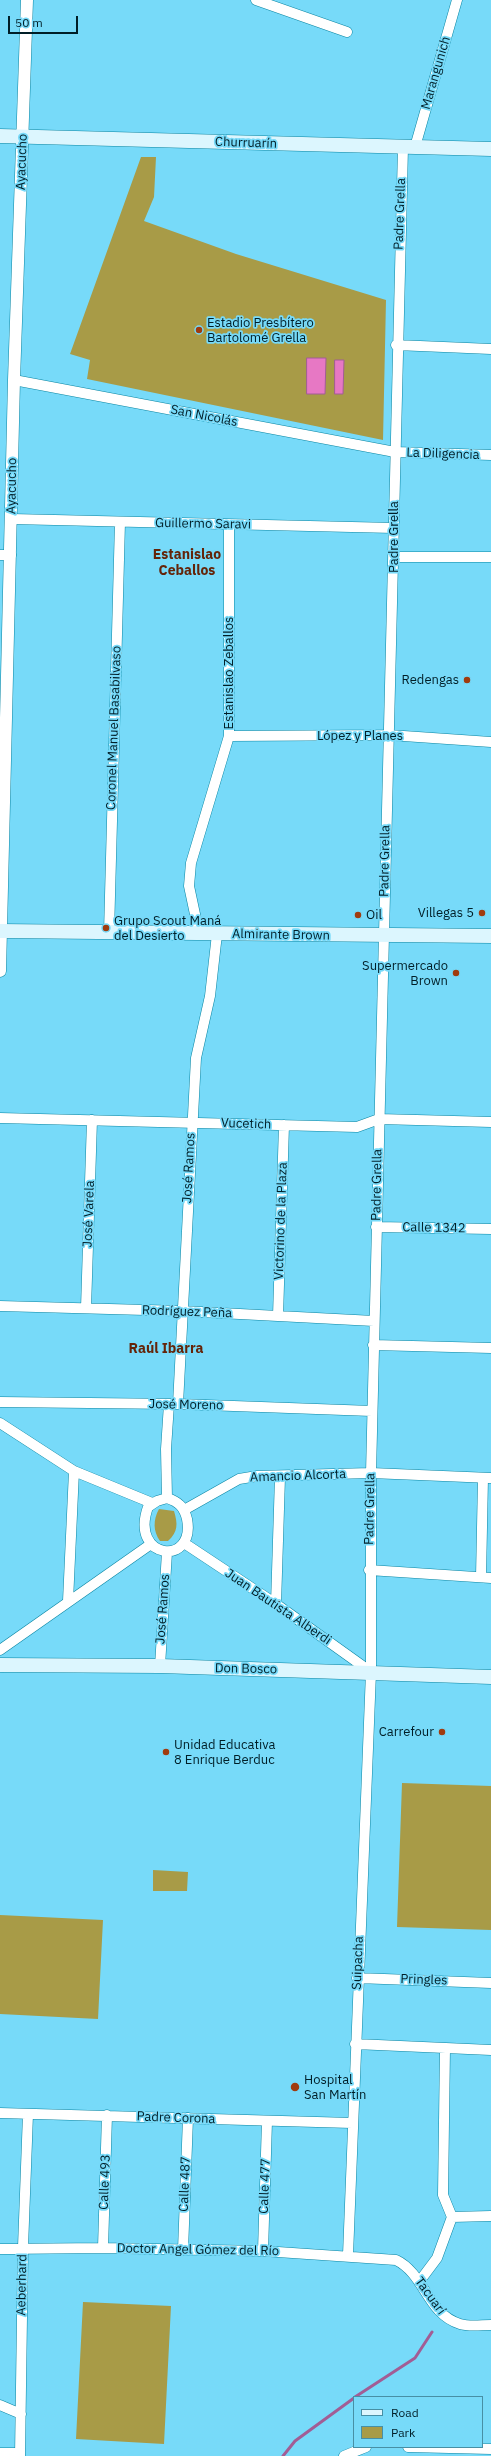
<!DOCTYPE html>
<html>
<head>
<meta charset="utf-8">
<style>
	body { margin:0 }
	#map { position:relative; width:491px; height:2456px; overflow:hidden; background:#77daf9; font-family:"IBM Plex Sans",sans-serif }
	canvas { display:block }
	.legend { position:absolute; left:353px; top:2396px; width:130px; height:52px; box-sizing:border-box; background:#77daf9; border:1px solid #478fa5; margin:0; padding:5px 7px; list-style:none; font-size:12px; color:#001e27 }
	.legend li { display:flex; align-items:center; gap:8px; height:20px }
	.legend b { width:20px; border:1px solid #478fa5 }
	.scale { position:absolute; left:8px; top:16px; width:70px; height:18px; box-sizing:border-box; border:2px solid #001e27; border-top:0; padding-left:5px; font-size:12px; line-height:14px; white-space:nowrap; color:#001e27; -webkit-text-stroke:3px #77daf9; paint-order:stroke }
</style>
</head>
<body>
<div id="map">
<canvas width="491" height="2456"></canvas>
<ul class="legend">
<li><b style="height:5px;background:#dcf6fe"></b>Road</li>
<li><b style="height:11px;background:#a89b47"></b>Park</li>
</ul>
<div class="scale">50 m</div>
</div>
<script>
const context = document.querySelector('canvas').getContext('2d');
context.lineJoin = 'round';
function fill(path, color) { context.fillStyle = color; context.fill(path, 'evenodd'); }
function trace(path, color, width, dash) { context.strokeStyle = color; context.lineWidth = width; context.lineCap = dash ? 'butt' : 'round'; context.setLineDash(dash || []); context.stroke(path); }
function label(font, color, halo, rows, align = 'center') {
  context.font = font + ' "IBM Plex Sans",sans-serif'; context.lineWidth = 3.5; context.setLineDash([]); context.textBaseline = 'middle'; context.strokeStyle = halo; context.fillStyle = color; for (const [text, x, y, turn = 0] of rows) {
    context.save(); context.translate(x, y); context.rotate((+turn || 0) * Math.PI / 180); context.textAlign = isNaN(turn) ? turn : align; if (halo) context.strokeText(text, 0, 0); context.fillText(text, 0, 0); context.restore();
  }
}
fill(new Path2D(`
	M141,157h15l-2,40 -10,24 92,33 150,46 -3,140 -296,-61 3,-19 -20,-6z
	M159,1509l15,2c4,13 4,21 -6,30h-8c-7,-10 -7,-21 -1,-32z
	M402,1783l89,3v144l-94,-3z
	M153,1870l35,2 -1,19h-34z
	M0,1915l103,5 -5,99 -98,-5z
	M83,2302l88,4 -7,138 -88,-5z`), '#a89b47');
const water = new Path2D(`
	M307,358h19l-1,36h-18z
	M335,360h9l-1,34h-8z`);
fill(water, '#e778c4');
trace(water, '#a25d95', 1);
trace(new Path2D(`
	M355,2397l60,-39 17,-26
	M283,2456l12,-15 59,-43`), '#a25d95', 3);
const minor = new Path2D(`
	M256,0l91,32
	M415,147l42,-147
	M396,345l95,4
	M14,380l381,72 96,3
	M12,519l382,9
	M0,555h11
	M394,557h97
	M229,736l160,-1 102,7
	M109,933l11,-411
	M199,933l-10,-47 2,-23 38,-127v-211
	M0,1118l357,9 22,-8 112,3
	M376,1227l115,2
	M0,1306l182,5 192,10
	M86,1308l6,-188
	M278,1316l6,-191
	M373,1345l118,3
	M0,1402l178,2 194,7
	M178,1404l18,-346 14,-62 7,-62
	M0,1423l74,48 78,32
	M167,1498c12,4 17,9 20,21 9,48 -58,41 -39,-12l9,-6z
	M167,1498l-1,-49 3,-45
	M184,1510l55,-31 18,-3 114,-3 120,5
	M184,1543l92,61 95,68
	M369,1570l122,8
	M481,1577l2,-99
	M68,1601l6,-130
	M276,1604l4,-127
	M0,1650l151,-106
	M160,1666l7,-114
	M357,1978l134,5
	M355,2044l136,6
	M0,2113l352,10
	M452,2217l39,-1
	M103,2248l4,-133
	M0,2249l103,-1 160,3 133,9c29,14 31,54 64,64 9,3 21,1 31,1
	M183,2250l5,-132
	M263,2251l4,-130
	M348,2255l23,-583v-199l32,-1326
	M419,2282l18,-24 15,-41 -9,-22 2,-147
	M0,2405l21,9
	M408,2447l83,2
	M0,2453h20
	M20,2456l3,-209 5,-133
	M344,2456l22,-9`);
const tertiary = new Path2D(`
	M0,971l14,-591 13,-380`);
const secondary = new Path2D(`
	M0,136l491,13
	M0,931l491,5
	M0,1665l160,1 331,11`);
trace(minor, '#0985a2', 11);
trace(tertiary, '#0985a2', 13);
trace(secondary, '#0985a2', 15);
trace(minor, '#fff', 10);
trace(tertiary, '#fff', 12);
trace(secondary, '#dcf6fe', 14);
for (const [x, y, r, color] of [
	[199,330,4,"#a03b0e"],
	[467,680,4,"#a03b0e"],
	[482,913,4,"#a03b0e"],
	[358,915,4,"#a03b0e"],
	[106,928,4,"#a03b0e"],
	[456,973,4,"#a03b0e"],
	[442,1732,4,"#a03b0e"],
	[166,1752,4,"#a03b0e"],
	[295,2087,5,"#a03b0e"]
]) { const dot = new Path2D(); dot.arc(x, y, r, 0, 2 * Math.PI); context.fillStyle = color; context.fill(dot); trace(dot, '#77daf9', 1.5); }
label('13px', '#001e27', '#77daf9', [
	["Marangunich",436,73,-74],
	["Churruarín",246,143,2],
	["Ayacucho",22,162,-88],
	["Padre Grella",400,214,-88],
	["San Nicolás",204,416,11],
	["La Diligencia",443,454,2],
	["Ayacucho",12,486,-89],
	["Guillermo Saravi",203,524,1],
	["Padre Grella",394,537,-90],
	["Estanislao Zeballos",229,673,-90],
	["Coronel Manuel Basabilvaso",114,728,-88],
	["López y Planes",360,736],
	["Padre Grella",385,861,-89],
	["Almirante Brown",281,935,1],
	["Vucetich",246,1124,2],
	["José Ramos",189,1168,-87],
	["Padre Grella",377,1185,-89],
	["José Varela",89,1214,-88],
	["Victorino de la Plaza",281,1221,-88],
	["Calle 1342",434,1228,1],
	["Rodríguez Peña",187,1312,2],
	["José Moreno",186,1405,1],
	["Amancio Alcorta",298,1476,-2],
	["Padre Grella",370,1509,-89],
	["Juan Bautista Alberdi",278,1607,34],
	["José Ramos",163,1609,-86],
	["Don Bosco",246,1669,1],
	["Suipacha",358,1963,-88],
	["Pringles",424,1980,2],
	["Padre Corona",176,2118,2],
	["Calle 493",105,2182,-88],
	["Calle 487",185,2184,-88],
	["Calle 477",265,2186,-88],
	["Doctor Angel Gómez del Río",198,2250,1],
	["Aeberhard",22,2285,-89],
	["Tacuarí",430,2296,54]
]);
label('13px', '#001e27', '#77daf9', [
	["Estadio Presbítero",207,323],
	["Bartolomé Grella",207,338],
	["Redengas",459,680,"right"],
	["Villegas 5",474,913,"right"],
	["Oil",366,915],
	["Grupo Scout Maná",114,921],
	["del Desierto",114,936],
	["Supermercado",448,966,"right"],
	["Brown",448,981,"right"],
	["Carrefour",434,1732,"right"],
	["Unidad Educativa",174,1745],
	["8 Enrique Berduc",174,1760],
	["Hospital",304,2080],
	["San Martín",304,2095]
], 'left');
label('bold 14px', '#642409', '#77daf9', [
	["Estanislao",187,555],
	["Ceballos",187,571],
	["Raúl Ibarra",166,1349]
]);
</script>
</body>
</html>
